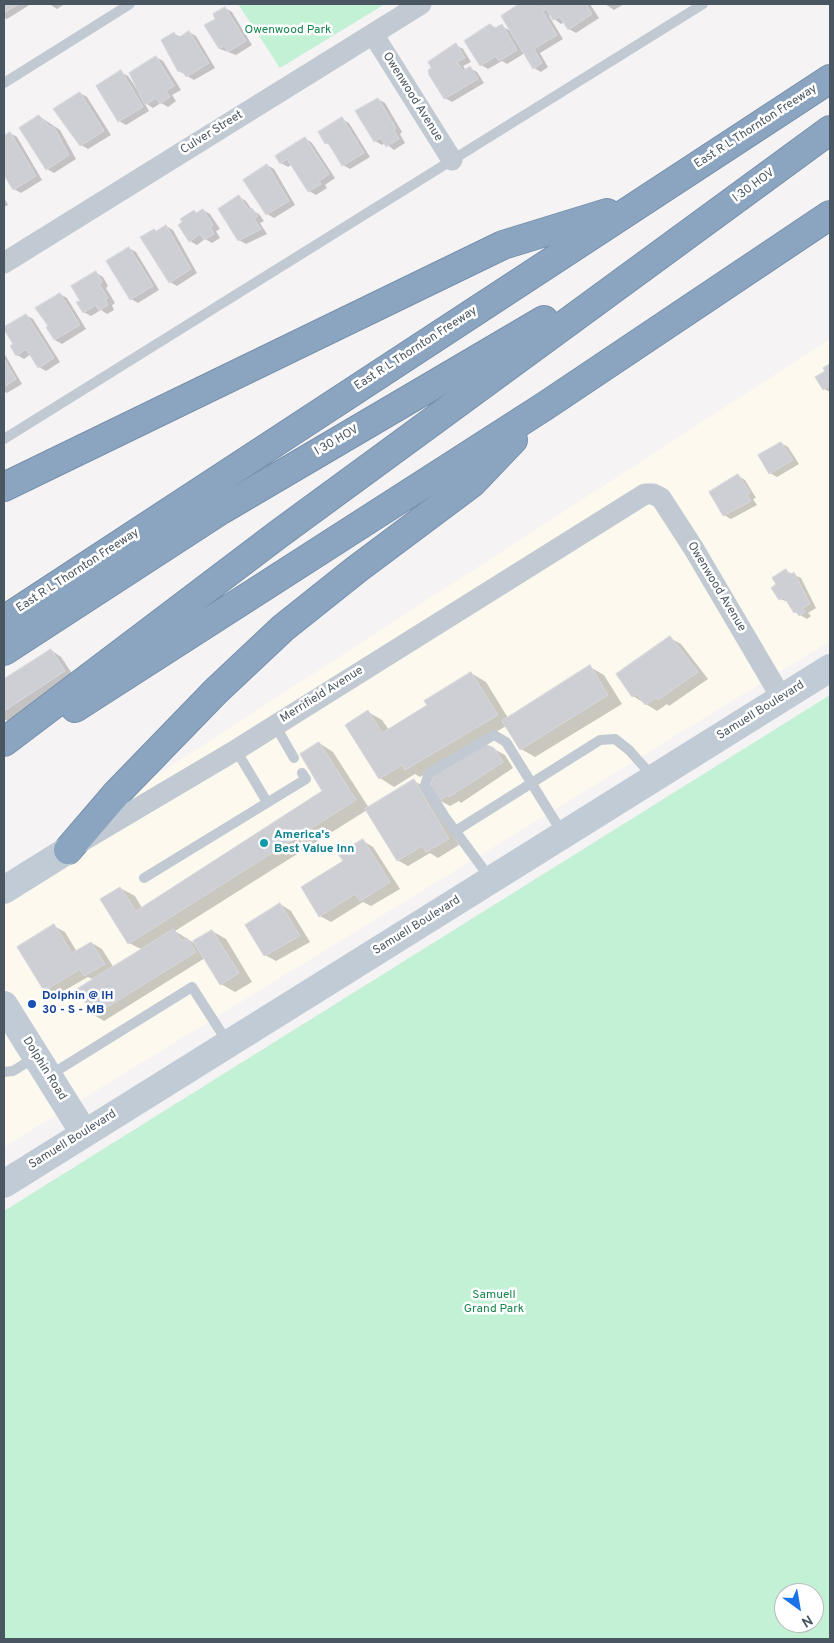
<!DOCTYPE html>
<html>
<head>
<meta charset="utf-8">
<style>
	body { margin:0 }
	#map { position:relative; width:834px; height:1643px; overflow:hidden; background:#f5f3f3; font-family:Overpass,sans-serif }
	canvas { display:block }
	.frame { position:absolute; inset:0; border:5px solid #4a5661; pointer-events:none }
	.north { position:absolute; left:774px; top:1583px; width:50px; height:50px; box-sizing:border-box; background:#fff; border:1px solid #b7bbc0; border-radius:50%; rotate:148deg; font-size:14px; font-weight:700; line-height:20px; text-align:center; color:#4a5661 }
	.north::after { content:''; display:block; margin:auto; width:18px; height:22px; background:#1a73e8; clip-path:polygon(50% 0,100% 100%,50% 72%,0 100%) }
</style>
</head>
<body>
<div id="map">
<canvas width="834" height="1643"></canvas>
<div class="frame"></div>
<div class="north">N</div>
</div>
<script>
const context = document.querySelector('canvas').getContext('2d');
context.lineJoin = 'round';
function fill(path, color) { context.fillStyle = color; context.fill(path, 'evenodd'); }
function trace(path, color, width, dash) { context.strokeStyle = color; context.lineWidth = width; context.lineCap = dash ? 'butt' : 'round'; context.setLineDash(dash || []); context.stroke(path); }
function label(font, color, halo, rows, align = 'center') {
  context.font = font + ' Overpass,sans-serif'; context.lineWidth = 5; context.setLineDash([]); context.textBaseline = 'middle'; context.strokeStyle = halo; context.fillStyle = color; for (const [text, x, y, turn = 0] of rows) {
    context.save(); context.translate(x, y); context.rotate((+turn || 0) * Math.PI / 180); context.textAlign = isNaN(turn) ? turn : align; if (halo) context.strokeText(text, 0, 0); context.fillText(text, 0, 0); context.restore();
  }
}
fill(new Path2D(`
	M830,339v302l-826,506v-273z`), '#fdf9ef');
fill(new Path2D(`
	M238,4h147l-105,64z
	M830,695v944h-826v-428zM784,1593h30v30h-30z`), '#c3f1d5');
fill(new Path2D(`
	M4,4h27l-24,15 -3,-1z
	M49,4h16l-8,5z
	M521,4h69l9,14 -23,15 -7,-4 -5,-7 -3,2 -7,-5 -3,-5 -2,2 14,23 -23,14 8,14 -7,5 -7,-4 -9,-15 -18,11 -5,-3 -14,8 -7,-4 11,-38 5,1 5,-2 10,6 -9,-16z
	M605,4h19l-10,6z
	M225,8l7,4 20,33 -16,10 -16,-6 -3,-30z
	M189,32l7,4 19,32 -21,12 -15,-9 -5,-37 7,3z
	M456,45l7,4 8,13 -8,4 3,4 4,-2 7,4 7,11 -32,19 -7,-4 -16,-28z
	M156,57l7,4 18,29 -9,5 4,6 -8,6 -7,-4 -8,5 -9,-6 5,9 -23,14 -7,-4 2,-49 7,4 8,12z
	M80,93l7,4 24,38 -23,14 -7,-4z
	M378,99l7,4 17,29 -2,2 5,9 -11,7 -9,-7 -3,2 -7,-4z
	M39,116l21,14 16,29 -22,14 -7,-4z
	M342,119l7,4 21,34 -20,12 -7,-4 -12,-19 -5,-3z
	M10,133l7,4 25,43 -21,13 -7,-4 -10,-14v-38z
	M305,138l7,5 23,35 -10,7 2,3 -11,7 -7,-4 -17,-27 -4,3 -7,-4z
	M267,165l7,4 21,36 -21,13 -7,-4z
	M4,197l4,8 -4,2z
	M239,197l7,4 6,9 7,4 5,7 -4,2 7,11 -21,10 -7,-4z
	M203,210l7,4 10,15 -4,2 4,7 -8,5 -7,-4 -8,6 -7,-4 4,-30 4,3z
	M166,226l7,4 24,43 -20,13 -7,-4 -13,-50z
	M129,248l7,4 23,38 -21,13 -7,-4z
	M96,273l7,4 5,9 -2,2 9,15 -3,2 2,5 -7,4 -6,-4 -10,6 -7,-4 -3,-11z
	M60,294l7,4 19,31 -24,15 -7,-4 -5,-14z
	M26,315l7,4 27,43 -14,9 -7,-4 -8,-13 -7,5 -7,-4 -3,-10z
	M4,353l18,31 -15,9 -3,-2z
	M830,365v27l-6,-3 3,-18 -2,-2z
	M781,443l7,4 11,17 -22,13 -7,-4z
	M738,476l7,4 11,18 -3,1 4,6 -26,14 -7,-4z
	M786,571l15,7 15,30 -8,5 3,3 -4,3 -12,-7 -7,-10 -8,-3z
	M670,638l11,6 27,35 -39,27 -2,-2 -10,7 -24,-15z
	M51,650l10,7 14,21 -67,43 -4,-2v-38z
	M590,667l14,8 18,29 -87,53 -14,-8 -15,-23 -86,51 -5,-3 -21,13 -14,-9 -33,-53 21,-13 14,8 7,10 39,-24 43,-33 15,9 22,36z
	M319,743l14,9 36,56 45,-27 11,6 34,58 -21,13 -8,-5 -22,13 -11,-6 -30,-50 -192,121 22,14 15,-14 14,8 26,43 -17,10 -14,-8 -16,-26 -101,63 -10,-6v-35l-6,-3 -33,19 -10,-6 9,-64 11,6 12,20 15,-9 10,6 12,19 29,-18 -14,-7 -9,-55 15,8 7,12 182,-116z
	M494,749l11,6 8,13 -52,35 -2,-2 -9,5 -11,-6z
	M363,841l10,6 27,42 -29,17 -8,-4 -32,20 -11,-6 24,-54z
	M280,904l11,7 19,31 -34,19 -11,-6z`), '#0003');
const building = new Path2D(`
	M4,4h15l-15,9z
	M519,4h22l4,6 -2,2 14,23 -23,14 8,14 -9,6 -32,-53z
	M544,4h42l6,10 -24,16 -8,-13 -7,3z
	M225,7l21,34 -18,11 -4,-6 -5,3 -15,-24 11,-6 -2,-5z
	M490,24l5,4 7,-4 15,26 -18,11 -3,-5 -16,10 -16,-25z
	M189,31l20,32 -23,14 -4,-7 -4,2 -17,-32 13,-8 3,6z
	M456,43l9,15 -8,4 6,9 7,-5 8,13 -34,20 -15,-24 -1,-5 3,-2 -3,-6z
	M156,56l18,30 -8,5 4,6 -10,7 -4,-6 -11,7 -16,-32z
	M121,70l22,37 -25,15 -22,-36z
	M80,92l24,39 -24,15 -27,-37z
	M378,98l18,30 -2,2 5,9 -13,8 -5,-9 -7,4 -19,-31z
	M39,115l11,12 3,-2 16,30 -23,15 -27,-42z
	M342,117l22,36 -22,13 -14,-23 -3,1 -7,-12z
	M10,132l26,44 -23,14 -9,-15v-39z
	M305,137l24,37 -10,7 2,3 -13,8 -21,-33 -7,5 -5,-8z
	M267,164l22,37 -23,14 -23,-35z
	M239,195l10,15 3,-2 6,8 -4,3 7,10 -23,12 -20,-32z
	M203,209l10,16 -3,2 4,7 -10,6 -4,-6 -11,8 -11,-17 4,-3 -2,-3 14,-9 2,3z
	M166,225l25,44 -22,14 -29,-46 14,-8 2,2z
	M129,247l24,39 -23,14 -24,-39z
	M96,271l6,11 -3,2 9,14 -3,2 3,5 -9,6 -3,-6 -13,8 -7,-11 4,-1 -9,-15z
	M60,293l20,32 -26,15 -8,-13 2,-1 -13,-18z
	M26,314l28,44 -16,10 -12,-19 -10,7 -6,-10 3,-2 -9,-14v-3z
	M4,359l12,20 -12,8z
	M830,364v21l-7,5 -8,-13 10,-6 -2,-3z
	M781,442l12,18 -24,14 -11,-19z
	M738,474l12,19 -3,2 4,6 -28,15 -14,-24z
	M786,569l4,6 4,-3 16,32 -8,4 3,4 -6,4 -3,-4 -2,1 -10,-16 -5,3 -8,-12 5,-4 -4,-6z
	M670,636l28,36 -40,28 -2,-2 -11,7 -8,-11 -5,3 -16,-23z
	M51,649l14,22 -61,40v-32z
	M590,665l18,30 -88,55 -18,-29z
	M471,672l27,43 -93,55 -3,-5 -23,14 -34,-54 23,-15 14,23 45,-28 -3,-4z
	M319,742l37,58 -228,144 -28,-45 20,-12 16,24 186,-120 -22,-37z
	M485,744l9,4 9,14 -54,35 -1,-2 -10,6 -8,-12 3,-13z
	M414,779l35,60 -23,13 -4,-6 -25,15 -32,-52z
	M363,839l27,43 -30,19 -5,-7 -36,23 -18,-30 42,-26 -5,-7z
	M280,903l20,33 -36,20 -19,-31z
	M54,924l18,29 19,-11 14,22 -21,12 -4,-7 -36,22 -27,-44z
	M174,929l8,12 5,-3 9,14 -103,64 -16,-27z
	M212,930l27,43 -19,12 -27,-44z`);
fill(building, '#cdcfd5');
trace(building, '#d7d9de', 1);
const highway = new Path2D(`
	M4,487l499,-242 104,-32
	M4,620l826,-541
	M4,651l217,-141 323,-190
	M75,708l470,-302 285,-191
	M4,742l276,-209 550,-403
	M68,850l48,-56 100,-103 67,-63 74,-59 115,-86 41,-43`);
trace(highway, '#7690ad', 30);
trace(new Path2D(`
	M4,83l126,-79
	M4,439l699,-435
	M275,725l19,33
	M236,750l31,52
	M457,830l143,-90 15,-1 14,11 25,28
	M144,878l162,-99 -4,-6
	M490,878l-45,-61 -20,-32 4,-12 65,-38 12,7 57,92
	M4,1072l9,-1 23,-14
	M50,1075l142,-88 36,56`), '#c1cad2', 10);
trace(new Path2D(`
	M373,34l79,126
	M4,263l417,-259
	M79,843l157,-93 409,-256h8l8,4 33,51 87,148`), '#c1cad2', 21);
trace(new Path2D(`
	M4,890l64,-40
	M4,1005l80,128
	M4,1184l826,-516`), '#c1cbd6', 28);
trace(highway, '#8ba5c1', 28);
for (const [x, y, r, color] of [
	[264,843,5,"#0f9aa8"],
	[32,1004,5,"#1a4fb4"]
]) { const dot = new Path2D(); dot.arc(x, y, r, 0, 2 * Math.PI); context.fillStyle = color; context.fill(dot); trace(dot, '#fff', 2); }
label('12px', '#17864f', '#fff', [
	["Owenwood Park",288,31],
	["Samuell",494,1296],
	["Grand Park",494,1310]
]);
label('12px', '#4a5661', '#fff', [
	["Owenwood Avenue",412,97,58],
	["East R L Thornton Freeway",756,127,-33],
	["Culver Street",212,133,-32],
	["I 30 HOV",754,186,-36],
	["East R L Thornton Freeway",416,349,-33],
	["I 30 HOV",337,441,-30],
	["East R L Thornton Freeway",78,571,-33],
	["Owenwood Avenue",716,587,59],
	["Merrifield Avenue",322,695,-32],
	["Samuell Boulevard",761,711,-32],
	["Samuell Boulevard",417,926,-32],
	["Dolphin Road",44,1069,58],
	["Samuell Boulevard",73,1140,-32]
]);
label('bold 12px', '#0d838f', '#fff', [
	["America's",274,836],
	["Best Value Inn",274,850]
], 'left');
label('bold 12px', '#164399', '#fff', [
	["Dolphin @ IH",42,997],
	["30 - S - MB",42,1011]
], 'left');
</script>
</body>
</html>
